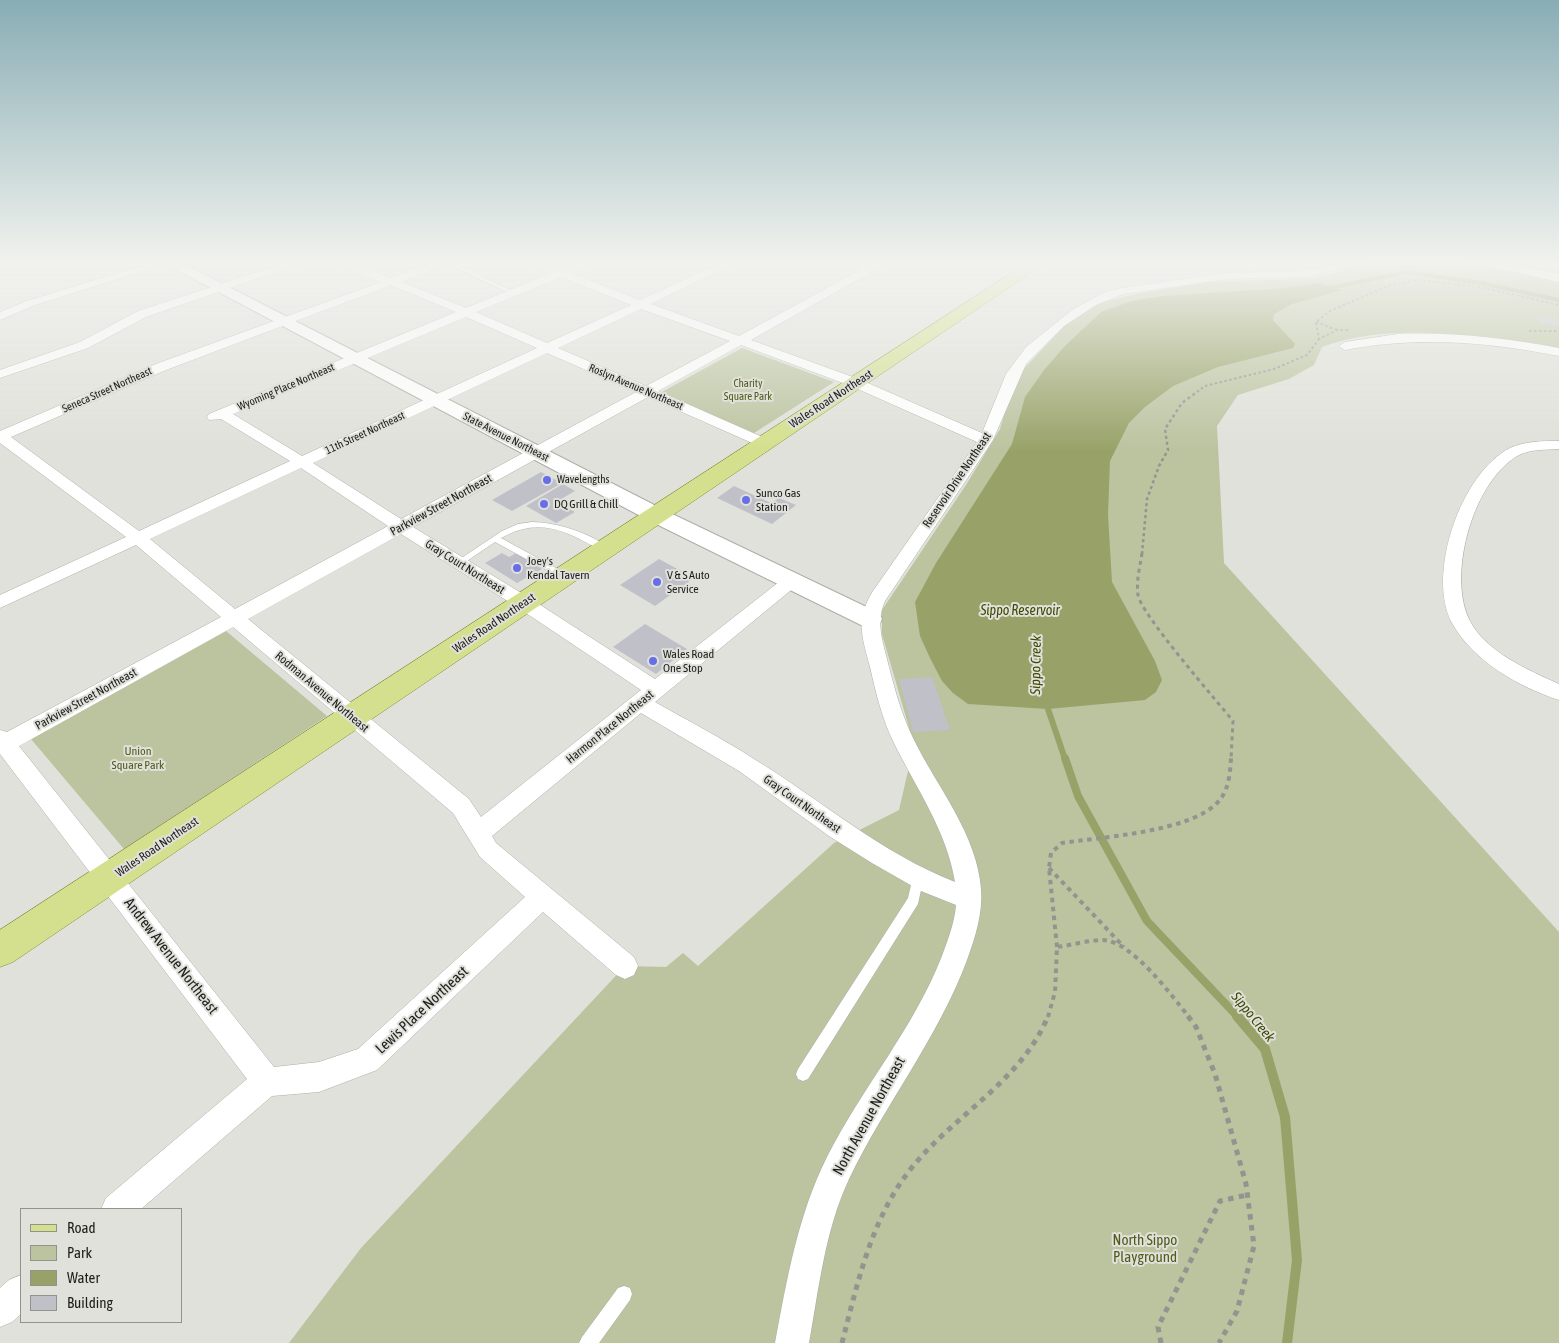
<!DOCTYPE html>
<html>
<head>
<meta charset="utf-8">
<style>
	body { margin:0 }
	#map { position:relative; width:1559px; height:1343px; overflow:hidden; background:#e0e1da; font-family:"Asap Condensed",sans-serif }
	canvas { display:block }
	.legend { position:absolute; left:20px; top:1208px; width:162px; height:115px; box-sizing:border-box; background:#e0e1da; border:1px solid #92938e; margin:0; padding:6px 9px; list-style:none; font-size:15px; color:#1d1d1b }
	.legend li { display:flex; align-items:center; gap:10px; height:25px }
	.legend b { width:25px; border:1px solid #92938e }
</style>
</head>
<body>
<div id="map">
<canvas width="1559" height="1343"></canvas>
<ul class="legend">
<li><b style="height:6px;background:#d4e08d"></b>Road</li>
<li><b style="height:14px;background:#bbc39f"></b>Park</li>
<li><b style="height:14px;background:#98a268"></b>Water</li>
<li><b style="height:14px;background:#c0c1c8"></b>Building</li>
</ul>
</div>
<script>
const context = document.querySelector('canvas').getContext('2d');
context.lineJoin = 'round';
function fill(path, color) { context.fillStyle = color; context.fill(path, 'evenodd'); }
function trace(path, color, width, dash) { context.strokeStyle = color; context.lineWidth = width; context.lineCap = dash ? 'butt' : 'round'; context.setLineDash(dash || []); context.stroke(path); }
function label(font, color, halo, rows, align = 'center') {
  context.font = font + ' "Asap Condensed",sans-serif'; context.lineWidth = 4; context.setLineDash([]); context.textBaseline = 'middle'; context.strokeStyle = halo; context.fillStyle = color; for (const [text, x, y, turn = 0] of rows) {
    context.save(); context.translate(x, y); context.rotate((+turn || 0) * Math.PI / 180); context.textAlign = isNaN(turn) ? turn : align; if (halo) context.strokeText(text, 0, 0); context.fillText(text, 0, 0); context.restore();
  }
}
fill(new Path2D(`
	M1365,263h103l91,20v68c-71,-14 -167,-31 -237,-4l-8,18 -25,14 -51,16 -21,31 7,137 335,369v411h-1270l72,-95 264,-282 41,1 17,-14 15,13 136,-123 65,-33 15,-65 -32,-111v-24l84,-125 34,-56 11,-39 7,-15 46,-49 30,-22 47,-11 65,-11 111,-4z
	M742,348l92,34 -80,51 -94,-40z
	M226,631l101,85 -203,133 -93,-110z`), '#bbc39f');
fill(new Path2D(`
	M1319,283l23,7 -50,14 -18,10 -1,6 22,24 -2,4 -75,19 -45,19 -28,21 -16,16 -19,38 -2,54 4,67 43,79 7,19 -6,12 -11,8 -97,9 -80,-5 -15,-11 -11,-12 -12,-23 -10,-22 -5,-34 21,-39 76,-119 13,-47 19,-27 21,-24 36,-34 30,-11 31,-5 124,-8z`), '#98a268');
trace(new Path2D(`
	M1326,289l80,-17 75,11 78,17`), '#98a268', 4);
trace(new Path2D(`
	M1048,702v7l17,50`), '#98a268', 6);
trace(new Path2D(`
	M1065,758l13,38 69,125 91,96`), '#98a268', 8);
trace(new Path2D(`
	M1237,1016l28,33 20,68 12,143 -10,83`), '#98a268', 10);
fill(new Path2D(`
	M1536,316l23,3v7l-20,-3z
	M541,472l21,11 -50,28 -20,-11z
	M563,484l12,7 -19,11 19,10 -19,11 -30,-17z
	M734,486l37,17 8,-5 17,7 -24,19 -55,-26z
	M502,553l7,4 7,-4 26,16 -25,14 -32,-20z
	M659,559l35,19 -39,28 -35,-21z
	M645,624l42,25 -31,25 -43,-27z
	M932,677l18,53 -37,2 -14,-53z`), '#c0c1c8');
const service = new Path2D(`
	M446,263h8l62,30 -5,1z
	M532,522c22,0 61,11 77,27l-4,3 -3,-1c-36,-20 -62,-35 -101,-13l66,36 1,2 -1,2h-6l-66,-36 -34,23 -3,1 -4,-3 48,-32 16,-7z
	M918,871l4,1 2,4 -6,28 -110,175 -5,2 -5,-2 -2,-5 2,-5 110,-171 6,-26z
	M624,1286l6,2 2,6 -2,6 -31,43h-20l3,-6 36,-49z`);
const minor = new Path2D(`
	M151,263h17l-133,42 -35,15v-8l27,-11z
	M285,263h17l-156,54 -58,31 -88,30v-8l80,-28 58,-31z
	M336,263h16l39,15 39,-15h16l-44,19 64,26 85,-35 -19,-10h15l14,6 13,-6h15l-18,10 69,27 81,-37h14l-84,41 88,32 134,-73h14l-136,77 110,40 121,53 24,-59 20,-27 46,-37 31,-17 18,-5 106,-15 81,-2 30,-8h19l-49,14 -81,2 -104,15 -27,11 -32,21 -38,38 -33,76 -108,161c-9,20 -3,38 2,58 7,28 14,55 27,81 23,47 63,94 67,149 2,24 -6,49 -14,71 -29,78 -82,144 -118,219 -24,51 -30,109 -40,164h-34c12,-64 23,-128 52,-186 35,-69 87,-129 115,-201 6,-16 13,-35 14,-51l-35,-14 -49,-28 -43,-27 -90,-65 -98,-58 -149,123 4,7 138,114 4,9 -4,9 -9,4 -9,-4 -73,-63 -166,158 -58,22 -47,4 -131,113h-40l5,-11 141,-119 -247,-325v-24l7,2 214,-115 -85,-72 -136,63v-13l126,-58 -126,-94v-12l156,-67 225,-82zM561,277l70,28 -84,38 -71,-31zM391,285l65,27 -247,102 -2,3 2,3 12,-1 69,42 -151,70 -128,-94 155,-67zM641,309l89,32 -84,45 -88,-38zM466,317l71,31 -235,108 -69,-42zM741,345l110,41 126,56 -104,149c-18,29 -11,45 -3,76 6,26 12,52 24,76 22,45 53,88 61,139 -74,-29 -134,-82 -201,-123 -32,-21 -66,-38 -99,-57l141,-116 3,-4 -3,-4h-12l-129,101 -124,-80 -118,-72 235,-130 111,49h10l2,-3 -2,-3 -111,-49zM547,353l89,39 -235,127 -88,-56zM301,468l87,58 -153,83 -85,-70zM401,534l116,73 124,83 -160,127 -12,-18 -221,-180zM233,627l220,186 27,44 45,40 -167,152 -39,13 -45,5 -255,-321z
	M1398,334c55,-2 107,4 161,14v8c-72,-14 -141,-20 -214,-6l-6,-4 6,-4z
	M1559,441v8c-12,1 -26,0 -38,5 -47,23 -75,121 -51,167 16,31 58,49 89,63v16c-40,-13 -86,-39 -107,-77 -26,-49 9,-150 58,-175 15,-7 33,-7 49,-7z
	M21,1275v39l-9,8 -12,5v-39l9,-8z`);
const tertiary = new Path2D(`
	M164,263h18l482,247 215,103 3,6 -3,6 -9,2 -9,-2 -213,-105z
	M1485,263h27l47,11v8l-72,-16z`);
const primary = new Path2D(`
	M1027,263h18l-1032,699 -13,5v-37z`);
trace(service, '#acaea7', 1);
trace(minor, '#acaea7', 1);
trace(tertiary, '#acaea7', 2);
trace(primary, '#828e34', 1);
trace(new Path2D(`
	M1316,322l21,8
	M1348,330h-11l-18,9 -3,-17 14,-11 60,-26 29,-5 61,7 79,18
	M1529,331h30
	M1197,392l8,-6 69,-17 33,-14 12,-16`), '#93948f', 2, [2.5, 2.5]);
trace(new Path2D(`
	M1142,554l5,-55 12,-33 9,-16 -3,-21 17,-26 16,-12`), '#93948f', 2.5, [3, 3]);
trace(new Path2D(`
	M1142,553c-2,14 -6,28 -4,42 3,19 78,105 95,126l-2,38`), '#93948f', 3, [4, 4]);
trace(new Path2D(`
	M1049,868l75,79
	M1057,947l-8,-79 2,-15 11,-10c40,-6 125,-11 154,-39 13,-12 14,-30 15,-46
	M1048,1017l7,-25 2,-45c15,-2 32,-7 46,-7 29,1 69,56 86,77`), '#93948f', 4, [4.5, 4.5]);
trace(new Path2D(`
	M1188,1016l8,11 19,47 31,110 8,62 -17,65 -18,32
	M842,1343c16,-62 30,-128 72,-178 42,-51 109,-86 134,-149
	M1161,1343l-3,-16 62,-126 27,-6`), '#93948f', 5, [5.5, 5.5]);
fill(service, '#fff');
fill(minor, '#fff');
fill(tertiary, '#fff');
fill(primary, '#d4e08d');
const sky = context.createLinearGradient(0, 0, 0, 451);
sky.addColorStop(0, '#88adb5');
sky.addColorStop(0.58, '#f1f2ee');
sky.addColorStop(1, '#f1f2ee00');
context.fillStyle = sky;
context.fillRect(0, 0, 1559, 451);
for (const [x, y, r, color] of [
	[547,480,5,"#676ee7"],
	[746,500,5,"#676ee7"],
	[544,504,5,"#676ee7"],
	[517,568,5,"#676ee7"],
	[657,582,5,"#676ee7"],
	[653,661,5,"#676ee7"]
]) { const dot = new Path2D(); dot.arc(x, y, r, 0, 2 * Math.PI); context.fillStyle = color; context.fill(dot); trace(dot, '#e0e1da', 2); }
label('11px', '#525b1a', '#e0e1da', [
	["Charity",748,384],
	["Square Park",748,397]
]);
label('11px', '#1d1d1b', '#e0e1da', [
	["Wyoming Place Northeast",286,387,-23],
	["Roslyn Avenue Northeast",636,387,23],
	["Seneca Street Northeast",107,390,-24],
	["11th Street Northeast",365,433,-25],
	["State Avenue Northeast",506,437,27]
]);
label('11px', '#1d1d1b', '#e0e1da', [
	["Wavelengths",557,480]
], 'left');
label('12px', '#1d1d1b', '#e0e1da', [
	["Wales Road Northeast",831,399,-33],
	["Reservoir Drive Northeast",957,480,-56],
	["Parkview Street Northeast",441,505,-29],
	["Gray Court Northeast",465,567,32],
	["Wales Road Northeast",494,623,-34],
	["Rodman Avenue Northeast",322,692,40],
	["Parkview Street Northeast",86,699,-29],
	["Harmon Place Northeast",610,727,-39],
	["Gray Court Northeast",802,804,35],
	["Wales Road Northeast",157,847,-34]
]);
label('12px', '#1d1d1b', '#e0e1da', [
	["Sunco Gas",756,493],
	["Station",756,507],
	["DQ Grill & Chill",554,504],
	["Joey's",527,561],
	["Kendal Tavern",527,575],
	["V & S Auto",667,575],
	["Service",667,589],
	["Wales Road",663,654],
	["One Stop",663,668]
], 'left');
label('12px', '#525b1a', '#e0e1da', [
	["Union",138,751],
	["Square Park",138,765]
]);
label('italic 14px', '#3f4700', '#e0e1da', [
	["Sippo Reservoir",1020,611],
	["Sippo Creek",1036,665,-89],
	["Sippo Creek",1253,1017,51]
]);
label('15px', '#1d1d1b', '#e0e1da', [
	["Andrew Avenue Northeast",171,956,52],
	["Lewis Place Northeast",422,1010,-43],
	["North Avenue Northeast",869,1116,-61]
]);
label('15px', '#525b1a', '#e0e1da', [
	["North Sippo",1145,1240],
	["Playground",1145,1257]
]);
</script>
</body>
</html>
